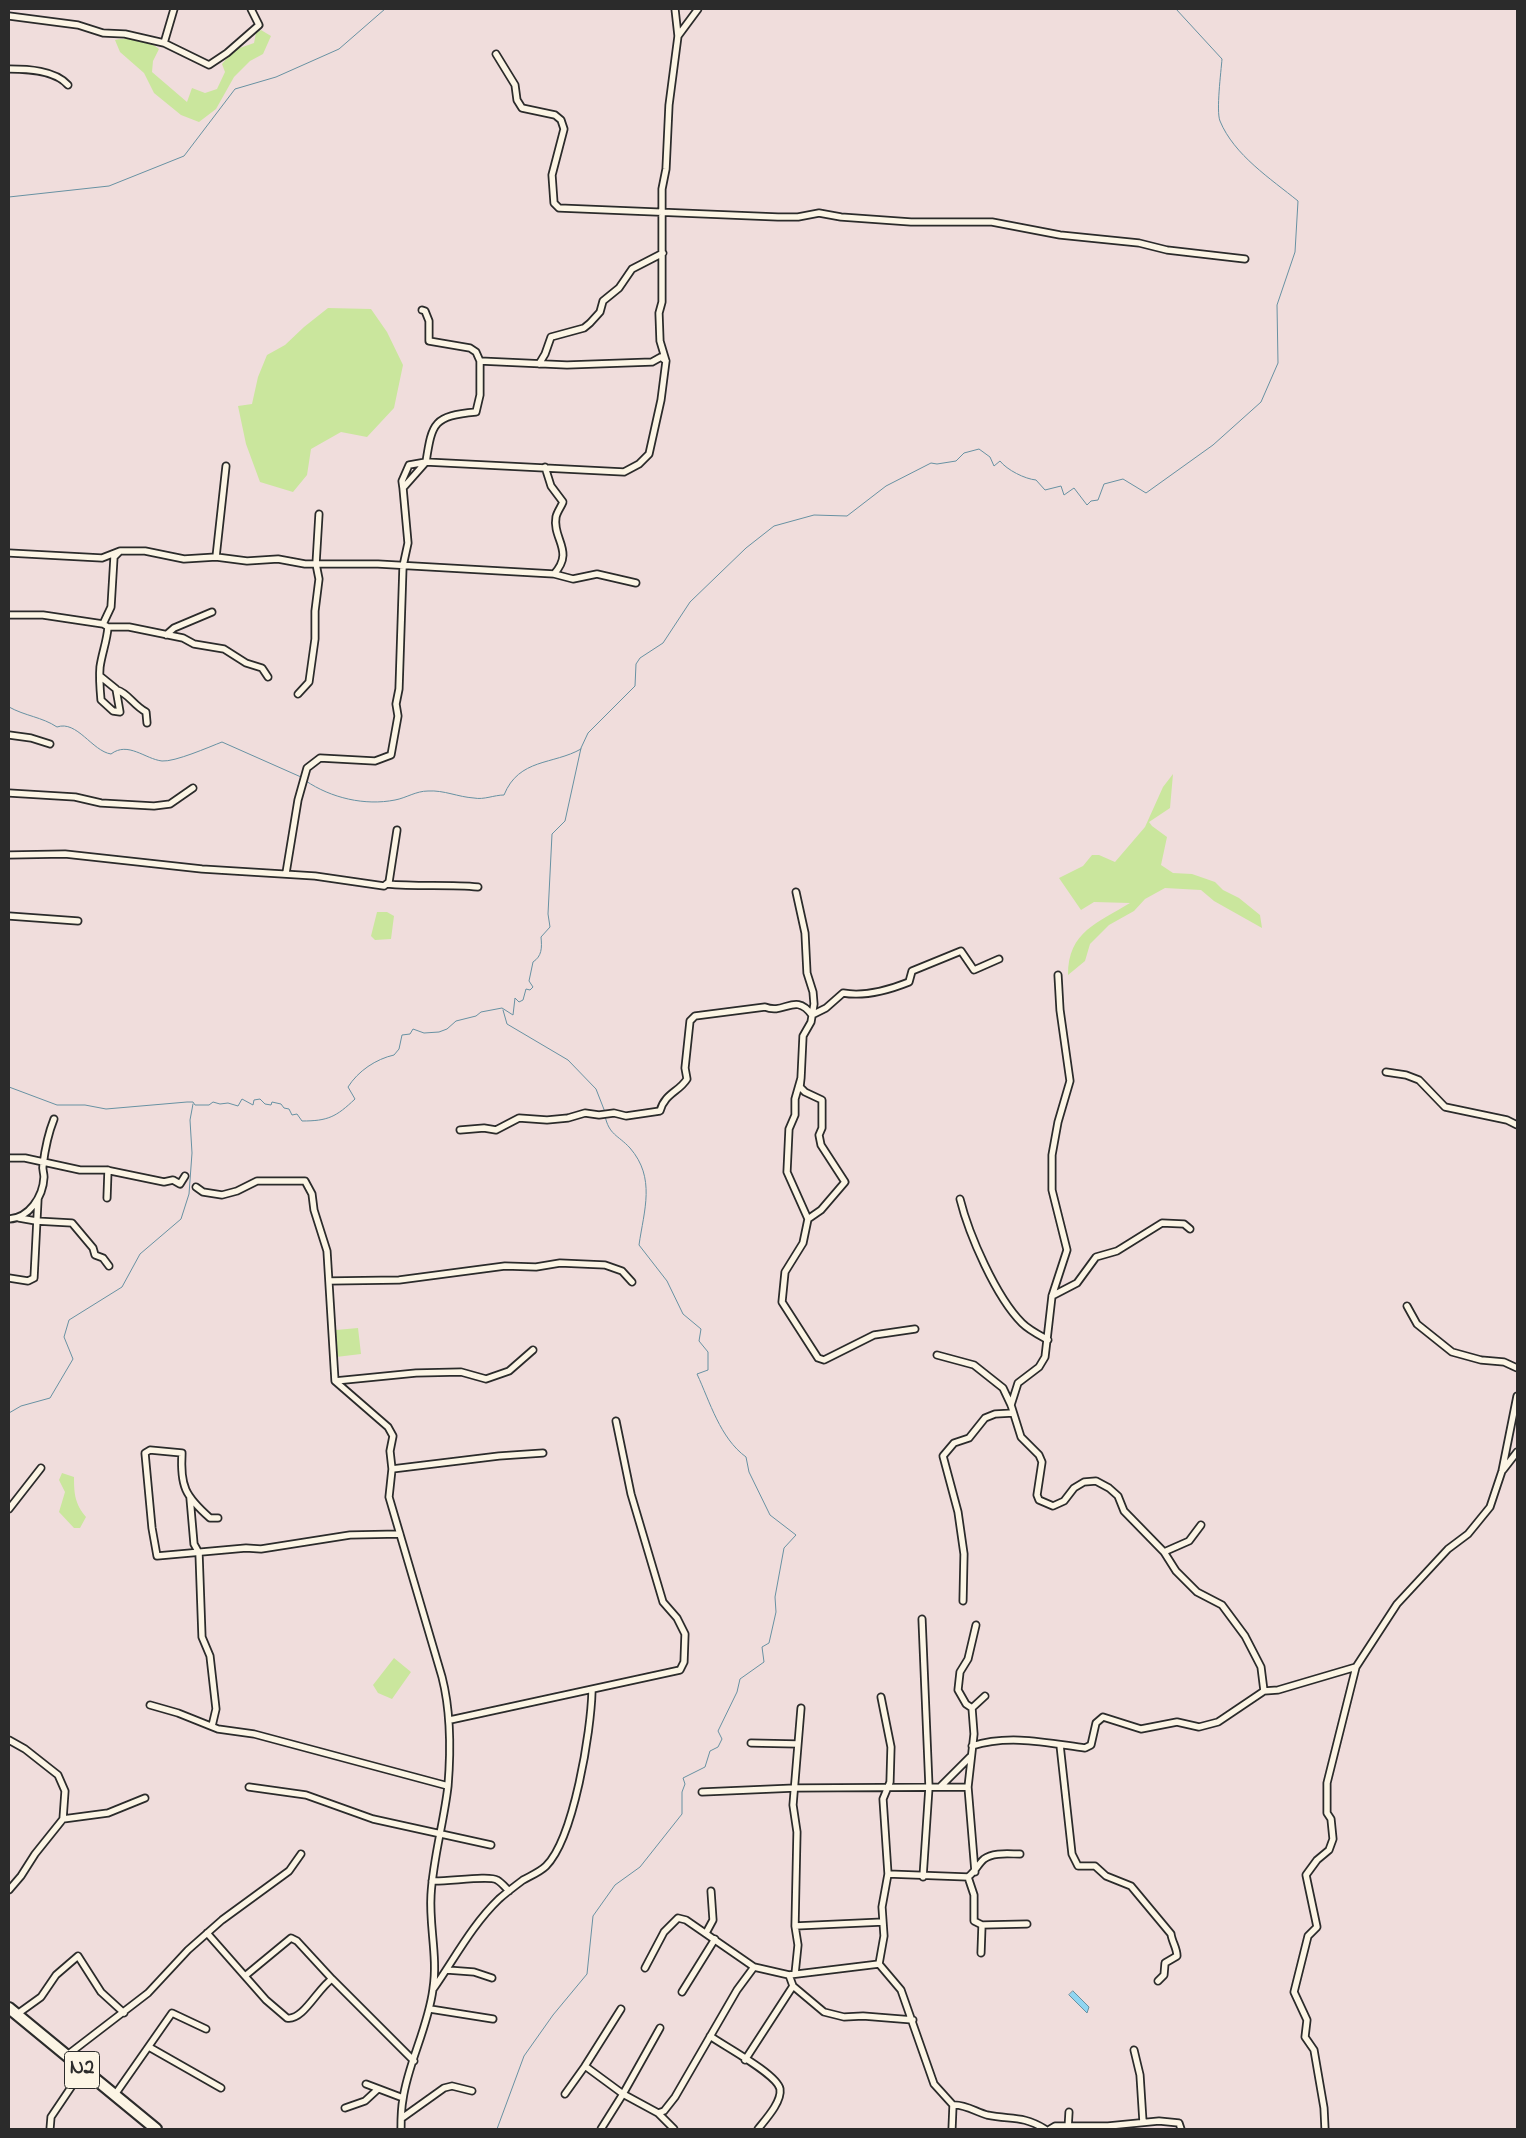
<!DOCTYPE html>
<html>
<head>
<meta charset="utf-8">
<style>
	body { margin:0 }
	#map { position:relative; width:1526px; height:2138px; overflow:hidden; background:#f0dddc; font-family:"Indie Flower",sans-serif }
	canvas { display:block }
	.frame { position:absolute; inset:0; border:10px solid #2b2b2b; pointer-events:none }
</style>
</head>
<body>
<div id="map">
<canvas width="1526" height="2138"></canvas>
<div class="frame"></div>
</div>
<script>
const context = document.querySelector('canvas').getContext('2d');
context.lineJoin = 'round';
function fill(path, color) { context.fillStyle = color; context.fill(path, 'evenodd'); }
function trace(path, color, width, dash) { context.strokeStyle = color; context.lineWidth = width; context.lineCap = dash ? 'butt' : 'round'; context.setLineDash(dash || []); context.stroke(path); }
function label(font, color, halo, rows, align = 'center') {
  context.font = font + ' "Indie Flower",sans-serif'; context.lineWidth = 4.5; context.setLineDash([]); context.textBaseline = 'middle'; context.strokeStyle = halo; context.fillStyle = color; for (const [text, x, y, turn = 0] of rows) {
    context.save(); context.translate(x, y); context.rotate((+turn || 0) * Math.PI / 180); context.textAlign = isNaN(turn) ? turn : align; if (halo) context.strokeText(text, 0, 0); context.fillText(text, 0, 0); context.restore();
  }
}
fill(new Path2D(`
	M261,30l10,6 -8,18 -13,7 -16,16 -18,32 -17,13 -18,-7 -27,-22 -10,-20 -24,-21 -5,-12c17,-3 30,-2 44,9l-6,12 -1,11 35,30 5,-14 13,5 12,-4 8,-17 -3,-8 12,-14 20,-7 2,-10z
	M328,308l43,1 16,23 16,33 -9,43 -27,29 -26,-5 -30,17 -4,26 -14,17 -33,-10 -14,-38 -8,-38 14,-2 6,-27 9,-22 18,-10 19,-18z
	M1173,774l-3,34 -21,14 3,4 15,11 -6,28 12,8 19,1 23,8 8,8 16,8 21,17 2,13 -48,-27 -13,-11 -36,-2 -20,11 -11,12 -25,14 -19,19 -5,17 -17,14c0,-44 30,-52 62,-72l-36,-1 -13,8 -22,-32 24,-12 9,-11h7l16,7 30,-35 18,-40z
	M377,912h10l7,4 -3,23 -16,1 -4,-4z
	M358,1328l3,26 -25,3v-27z
	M62,1473l12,4c0,17 1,27 12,40l-6,11h-6l-15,-16 6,-20 -6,-12z
	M394,1658l17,14 -19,27 -14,-6 -5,-8z`), '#cae69d');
const water = new Path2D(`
	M1073,1991l16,16 -2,6 -18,-18z`);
fill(water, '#8fd5f1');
trace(water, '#6791a2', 1);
trace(new Path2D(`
	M9,197l100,-11 75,-30 51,-67 41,-12 63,-28 46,-40
	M9,707c16,9 33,10 48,20 20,-7 35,24 54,27 17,-13 34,5 51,7 13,1 47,-14 60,-19l79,35
	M306,781c25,17 59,25 89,19 11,-2 21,-9 33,-9 16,-1 30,6 46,7 10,2 20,-3 30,-3 15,-37 49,-30 77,-46
	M503,1010l4,14 61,36 28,29 9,23
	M9,1087l48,18h28l21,4 81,-7h6l2,3h14l4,-3 7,2 8,-1 10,3 4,-7 11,6 1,-5 6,-1 5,5 6,1 1,-3 9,2 3,4 5,1 3,6 5,-1 5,7c26,0 34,-4 53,-22l-7,-12c10,-16 28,-28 46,-32l5,-6 3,-14 8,-1 3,-5 11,4 15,-1 8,-3 9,-8 20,-5 5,-4 21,-4 11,7 2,-17 4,4 4,-2 3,-11 4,1 3,-3 -4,-6 4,-19c9,-6 9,-14 8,-25l9,-10 -2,-13 4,-80 13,-13 16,-73 7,-15 47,-47 1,-22 4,-6 23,-15 27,-41 56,-54 28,-22 40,-11 33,1 39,-30 45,-23 6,1 19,-3 8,-8 15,-4 11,8 4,9 6,-5c7,9 25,18 36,19l9,10 16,-4 3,9 10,-7 13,17 4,-4 7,-1 6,-16 19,-5 23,14 67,-48 48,-43 17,-39 -1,-58 18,-53 3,-51c-27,-22 -64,-46 -78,-80 -4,-10 1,-49 2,-62l-46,-50
	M9,1413l12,-7 29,-8 23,-39 -9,-22 5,-17 53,-33 18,-33 41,-35 8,-25 3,-41 -2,-33 3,-16
	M497,2129l27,-73 29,-41 34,-41 6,-58 22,-31 25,-18 42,-53v-22l3,-8 -2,-6 22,-11 5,-16 8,-4 4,-8 -4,-8 19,-39 3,-13 24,-17 -2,-15 7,-4 7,-31 -1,-15 9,-49 12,-13 -26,-20 -21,-43 -3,-15c-26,-19 -36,-55 -49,-83l11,-4v-18l-9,-11 2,-12 -18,-15 -16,-33 -28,-36c5,-35 17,-67 -9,-97 -12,-13 -21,-13 -25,-32`), '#6791a2', 1);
const street = new Path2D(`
	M9,16l69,9 25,8 22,1 39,9 45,22 18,-12 32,-28 -8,-16
	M678,36l20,-27
	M164,43l10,-34
	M496,54l19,31 2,15 5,8 33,7 6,5 3,9 -12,46 2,28 5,5 219,9h20l21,-4 22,4 70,5h81l68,13 79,8 28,7 78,9
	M9,69c18,0 46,1 59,16
	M422,310l3,1 4,10v20l41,7 6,4 4,9 87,4 85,-3 9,-5 5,4
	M539,364l6,-10 6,-17 33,-9 6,-5 10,-11 3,-11 16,-13 13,-19 31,-16
	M545,467l6,19 12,16c-2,5 -6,10 -7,15 -4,22 19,34 -2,57
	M403,488l-1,-7 7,-16 17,-3c6,-40 8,-46 50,-50l4,-17v-34
	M9,553l93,5 18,-7h25l39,8 32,-2 31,4 31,-2 27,5h73l176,10 19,5 24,-5 39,9
	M216,557l10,-91
	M9,615h34l60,9 5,3h21l54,11 11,6 30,5 22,14 16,5 6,9
	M103,624l8,-17 3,-50 5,-5
	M166,635l8,-7 38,-16
	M100,676l16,13 4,23 -7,-1 -12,-11c-1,-11 -2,-22 -1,-33 2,-14 7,-26 8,-40
	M117,690c11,3 16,15 29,22l1,11
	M298,694l11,-12 6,-43v-28l4,-32 -3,-15 3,-50
	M9,735l22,3 19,6
	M9,793l66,4 26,6 53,3 16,-2 23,-16
	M9,855l56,-1 137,15 113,7 69,10 5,-4 8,-52
	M286,873l12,-73 9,-32 13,-10 55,3 16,-6 7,-39 -2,-12 3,-15 4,-123 5,-23 -5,-55 23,-26 198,10 15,-8 10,-10 12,-54 5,-39 -6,-20 -1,-28 3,-11v-113l4,-20 3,-64 9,-69 -3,-27
	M387,884c31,3 61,0 91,3
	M796,892l9,41 2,40 6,19 1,12 -3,18 -8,14 -2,42 -6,21v16l-6,14 -2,43 21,47
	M9,916l69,5
	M1386,1072l20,3 13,5 26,27 62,13 10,5
	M801,1078l-1,9 5,5 17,8v28l-3,7 2,10 24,37 -24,28 -13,9 -5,24 -18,29 -3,30 36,56 6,2 50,-25 41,-6
	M460,1130l24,-2 12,2 23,-12 28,2 21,-2 17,-5 14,2 15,-2 12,3 34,-5c5,-18 19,-19 27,-32l-2,-11 5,-47 5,-5 70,-9c20,8 30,-15 47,8l14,-7 17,-15c22,4 46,-3 66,-11l3,-11 49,-20 13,19 25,-11
	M9,1158h16l55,12h26l58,12 9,-2 7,4 5,-8
	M196,1187l7,5 19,3 15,-4 20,-10h48l7,13 2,16 13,41 8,130 53,46 5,9 -3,15 2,18 -3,28 53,180c9,35 9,72 6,109 -4,36 -15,72 -17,109 -2,31 7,62 2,94 -5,39 -25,74 -30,110 -2,10 -2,20 -2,30
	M107,1198l1,-28
	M960,1199c9,36 36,98 62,124 7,7 17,12 26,17
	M19,1218l17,3 36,2 21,25 2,7 8,3 6,8
	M9,1219c20,-1 34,-22 35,-42 0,-4 -2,-8 -1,-12 2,-16 5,-31 11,-46
	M9,1278l19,3 6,-3 4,-79
	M329,1281l70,-1 106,-14 31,1 24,-4 45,2 17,6 10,11
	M1052,1296l25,-13 19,-26 21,-6 45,-28 22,1 6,5
	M1407,1306l10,18 35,28 29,8 23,2 13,6
	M937,1355l37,10 29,23 8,17 10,32 18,18 3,7 -5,33 2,5 14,6 11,-5 10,-13 10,-6 12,-1 13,7 9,8 6,15 40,41 12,19 21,21 25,13 23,31 16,31 3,24
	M335,1381l81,-8 45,-1 25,7 23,-8 24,-21
	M1011,1405l7,-22 21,-16 6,-10 7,-61 15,-46 -15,-60v-35l6,-33 12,-41 -10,-71 -2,-35
	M392,1469l107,-13 44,-3
	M1503,1470l14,-18
	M190,1498l4,46 5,9 3,84 8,19 6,53 -4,17
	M9,1509l32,-41
	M218,1518h-8c-25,-22 -30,-32 -28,-65l-32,-3 -5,3 7,75 5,28 89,-8 15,1 89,-14 50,-1
	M1164,1552l25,-11 12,-16
	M963,1601l1,-47 -6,-42 -15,-56 11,-13 15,-5 16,-20 10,-4 18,-1
	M922,1619l7,168 -6,90
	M150,1705l28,8 40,16 36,5 194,52
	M972,1708l-6,-4 -8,-14 2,-18 8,-13 8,-34
	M450,1720l230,-50 4,-8 1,-28 -8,-16 -14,-16 -32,-108 -15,-73
	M9,1740l16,9 33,26 7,16 -2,28 -28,35 -14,22 -12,14
	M751,1743l46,1
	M1060,1745l12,109 6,12h17l11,10 25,10 40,48c1,8 6,14 6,22l-12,7 -1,12 -6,6
	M972,1746c37,-12 76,-3 113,2l6,-3 5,-22 7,-6 38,12 36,-7 22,5 19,-5 46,-31 14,-1 78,-23 41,-63 51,-55 20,-15 22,-27 12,-36 15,-75
	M249,1787l57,8 67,24 118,26
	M940,1787l30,-30
	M702,1792l93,-4 173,-1
	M63,1819l45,-6 37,-15
	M975,1872l-7,-85 6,-53 -2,-26 13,-12
	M888,1874l80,3c7,-5 10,-13 16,-18 9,-7 25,-5 36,-5
	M968,1877l6,18v26l8,4 -1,28
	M432,1881c15,1 57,-6 65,-1 4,2 8,7 12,11
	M982,1925l45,-1
	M795,1926l88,-4
	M207,1933l59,67 21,18c16,3 31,-30 45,-39l82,82
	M706,1933l7,-13 -2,-29
	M879,1964l5,-28 -2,-29 6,-33 -5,-75 7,-17 1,-35 -10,-50
	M645,1968l19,-36 14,-14 8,2 68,47
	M447,1970l27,2 18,6
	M795,1974l3,-29 -3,-19 2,-94 -4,-27 8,-97
	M789,1975l4,11 31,26 20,5 19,-1 50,4
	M245,1976l46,-38 6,3 35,38
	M434,1988c21,-30 38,-63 65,-89 8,-7 16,-13 24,-19 7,-4 17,-8 23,-14 28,-28 45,-135 46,-175
	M682,1992l33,-53
	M430,2009l63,10
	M621,2009l-36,57 38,28 37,-66
	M16,2015l25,-18 15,-22 22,-19 23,36 23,21
	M710,2036c14,10 67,38 70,53 2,13 -15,31 -22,40
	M149,2047l72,41
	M1134,2050l6,25 3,47
	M66,2056l82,-63 40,-43 34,-30 67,-49 12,-17
	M745,2060l48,-74
	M366,2084l37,14
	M565,2094l20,-28
	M114,2096l58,-83 34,16
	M953,2105c12,-1 23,7 34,10 24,5 35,0 58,14
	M345,2108l20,-7 13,-12
	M658,2113l16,16
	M402,2118l42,-30 8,-2 20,5
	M50,2129l1,-12 31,-46
	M601,2129l22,-35 35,19 6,-2 11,-14 62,-107 17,-23 35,8 90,-11 22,26 33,94 19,21 -1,24
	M1050,2129l5,-3h53l51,-5 20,2 2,6
	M1068,2129l1,-17
	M1325,2129l-1,-21 -10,-58 -9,-13 2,-17 -13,-28 14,-56 9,-9 -11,-52 11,-15 12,-10 4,-11 -2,-20 -4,-6v-30l29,-116`);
const highway = new Path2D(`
	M9,2008l147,121`);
trace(street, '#2b2b2b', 9);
trace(highway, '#2b2b2b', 14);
trace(street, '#fcf5e5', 5.5);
trace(highway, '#fcf5e5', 10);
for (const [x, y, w] of [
	[82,2070,35]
]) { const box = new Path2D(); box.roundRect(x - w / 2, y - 18.5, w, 37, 4); context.fillStyle = '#fcf5e5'; context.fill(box); trace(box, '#2b2b2b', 1); }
label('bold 21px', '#2b2b2b', null, [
	["N2",82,2070]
]);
</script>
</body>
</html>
